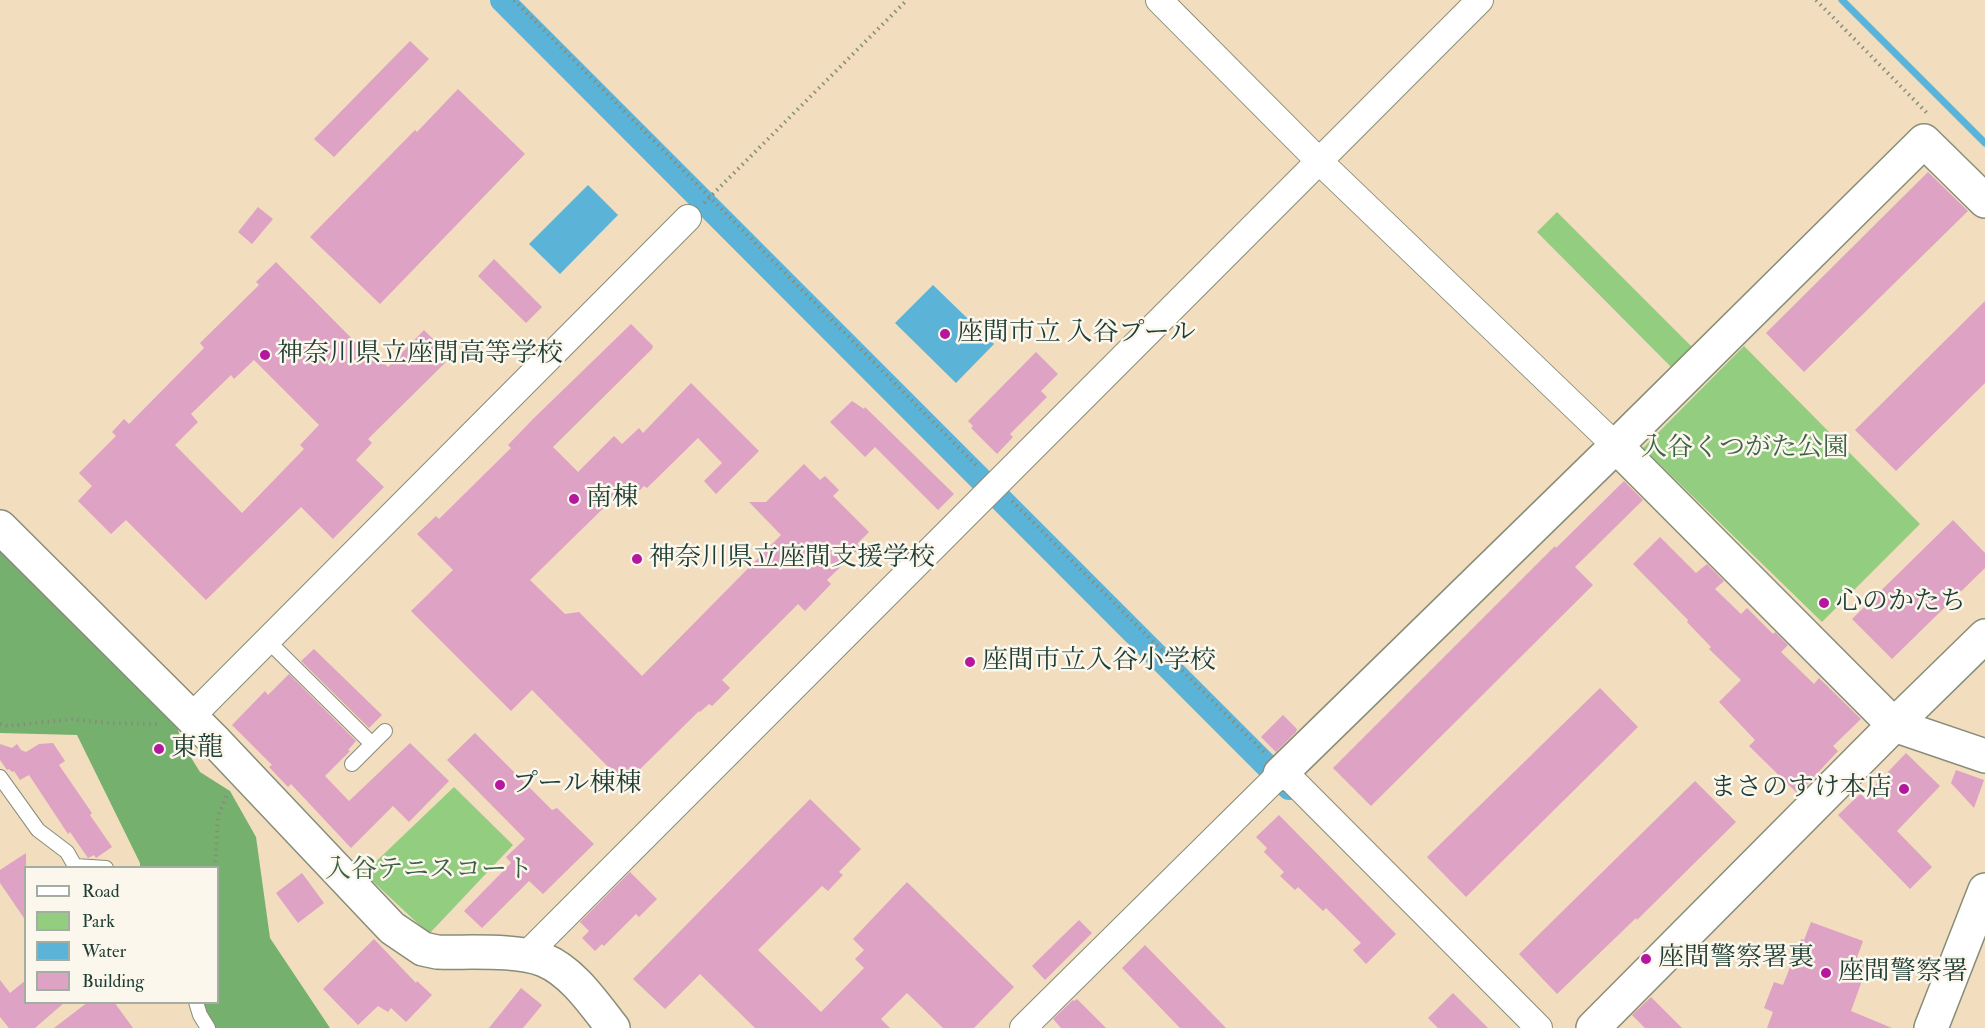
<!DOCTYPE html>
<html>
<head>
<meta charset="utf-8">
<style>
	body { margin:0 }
	#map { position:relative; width:1985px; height:1028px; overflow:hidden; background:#f2ddbe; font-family:"IM FELL Double Pica",serif }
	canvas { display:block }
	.legend { position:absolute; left:24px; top:866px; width:195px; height:138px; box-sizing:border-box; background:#fbf7ec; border:2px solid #a3ada2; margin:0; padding:8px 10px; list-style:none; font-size:18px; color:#1f3d34 }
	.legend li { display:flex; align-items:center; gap:12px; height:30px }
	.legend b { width:30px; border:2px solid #a3ada2 }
</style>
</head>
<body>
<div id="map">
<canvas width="1985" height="1028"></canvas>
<ul class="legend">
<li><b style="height:8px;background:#fff"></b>Road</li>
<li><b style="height:16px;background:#93cd80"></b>Park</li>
<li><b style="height:16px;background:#5cb3d8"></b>Water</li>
<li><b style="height:16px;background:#dea2c4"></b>Building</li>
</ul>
</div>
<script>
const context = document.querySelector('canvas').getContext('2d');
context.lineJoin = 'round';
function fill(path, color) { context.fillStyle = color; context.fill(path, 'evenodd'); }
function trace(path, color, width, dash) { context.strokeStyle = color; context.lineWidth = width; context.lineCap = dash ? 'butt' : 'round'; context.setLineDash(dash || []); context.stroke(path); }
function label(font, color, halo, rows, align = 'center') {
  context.font = font + ' "IM FELL Double Pica","Noto Serif JP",serif'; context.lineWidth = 5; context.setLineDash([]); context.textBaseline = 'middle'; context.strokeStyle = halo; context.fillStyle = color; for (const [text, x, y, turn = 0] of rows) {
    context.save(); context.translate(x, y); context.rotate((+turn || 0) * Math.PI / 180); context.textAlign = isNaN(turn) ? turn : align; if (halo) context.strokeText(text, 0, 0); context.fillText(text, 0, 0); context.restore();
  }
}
fill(new Path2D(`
	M1557,212l135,135 -21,20 -134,-135z
	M1744,346l176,178 -98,98 -179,-174z
	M454,787l59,58 -84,89 -65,-61z`), '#93cd80');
fill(new Path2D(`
	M0,551l176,172 6,20 18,29 30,19 26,46 14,101 60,90h-123l-11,-25 22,-1v-134l-78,-1v-4l-63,-128 -77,-2z`), '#76b06e');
fill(new Path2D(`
	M588,185l30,30 -58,59 -31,-30z
	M933,285l61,59 -38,39 -61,-60z`), '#5cb3d8');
trace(new Path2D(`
	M1842,0l143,143`), '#5cb3d8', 7);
trace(new Path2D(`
	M502,0l787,788`), '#5cb3d8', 24);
fill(new Path2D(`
	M410,41l19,18 -95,98 -20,-18z
	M458,89l67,65 -145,150 -70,-67 105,-107 2,2z
	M1928,172l40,39 -164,161 -38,-39z
	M258,207l15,12 -21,25 -14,-12z
	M494,259l48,48 -16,16 -48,-47z
	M276,262l102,103 4,-4 6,6 36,-37 27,27 -83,82 4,4 -16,17 28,27 -51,52 -32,-32 -95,93 -80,-80 -15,14 -33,-33 14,-15 -13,-13 37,-37 -4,-4 12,-13 5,5 75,-76 -4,-5 59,-58 -3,-3zM254,360l65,65 -19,20 4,4 -62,64 -67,-68 23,-23 -7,-8 40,-39 3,4z
	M1985,301v82l-89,88 -41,-41z
	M631,324l22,22 -1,3 -99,98 25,25 36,-36 8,8 17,-16 4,5 48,-50 68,68 -43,43 -12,-13 18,-18 -24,-25 -51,50 -3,-2 -9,9 -9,-9 -96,94 35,34 14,-2 63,64 139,-141 -32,-33h17l38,-38 16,16 5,-4 14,14 -6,6 36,36 -12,12 4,3 -34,33 4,4 -26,27 -7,-7 -76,76 8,8 -18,18 -3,-2 -9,8 -1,-1 -74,73 -93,-94 -21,21 -100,-100 42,-41 -36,-36 19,-18 3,3 72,-71 -3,-3 25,-26z
	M1036,352l22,22 -17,17 6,6 -37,37 3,3 -16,17 -26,-26 2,-2 -5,-5z
	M852,401l12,8 1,-2 89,87 -16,16 -63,-63 -10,10 -35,-35z
	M1624,481l19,19 -68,67 18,18 -222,221 -38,-38 222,-222 1,2z
	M1953,520l32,33v15l-93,91 -40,-40z
	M1660,537l36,36 11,-9 17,17 -9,8 26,25 6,-6 26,26 2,-2 13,13 -7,7 33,32 5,-6 42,41 -28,27 5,5 -40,43 -49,-48 6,-6 -36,-38 22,-22 -32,-31 2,-2 -24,-25 1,-2 -55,-56z
	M314,649l68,66 -13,13 -68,-67z
	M289,674l67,67 -8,9 2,1 -25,25 24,25 61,-58 39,38 -40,41 -16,-16 -42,42 -60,-64 -3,3 -19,-20 3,-2 -40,-40 33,-34 3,4z
	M1600,688l38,39 -172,170 -39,-40z
	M1283,715l14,14 -1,3 -20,20 -15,-15z
	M475,733l77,77 5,-2 37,36 -51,50 -14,-13 -47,47 -18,-17 47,-48 -5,-6 19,-18 -78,-79z
	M53,743l12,18 -6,4 33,48 -2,2 22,32 -16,11 -2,-3 -6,3 -18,-26 -2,2 -39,-59 -9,5 -6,-9 -2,1 -3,-3 -2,1 -7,-10v-16l12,4 5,-4 4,6 5,2 13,-8z
	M1906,753l34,33 -43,45 35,36 -22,22 -72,-74 22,-21 4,3z
	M1956,770l28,10 -10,28 -23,-25z
	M1695,781l41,41 -99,98 -1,-2 -79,76 -38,-40z
	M810,799l51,50 -22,23 4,3 -15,16 -6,-5 -64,64 63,62 43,-44 -9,-9 9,-9 -11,-11 54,-57 107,105 -40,41h-31l-36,-35 -26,26 9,9h-135l-55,-54 -35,35 -32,-30z
	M1279,815l117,119 -30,30 -13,-14 8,-7 -35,-35 -3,3 -25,-24 -3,3 -15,-14 4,-4 -20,-20 3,-4 -11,-11z
	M26,853v68l-26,-38v-13z
	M630,872l27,27 -18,18 -3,-3 -32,32 -2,-2 -7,7 -13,-13 7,-7 -9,-9z
	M302,873l22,30 -26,20 -22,-30z
	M1079,920l13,13 -47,47 -13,-14z
	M1811,922l52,19 -7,19 12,4 -17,47 41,17h-125l6,-16 -9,-4 10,-26 9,3 18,-46 3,1z
	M374,939l42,44 1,-2 15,14 -26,27 -15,-14 -3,4 -10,-6 -20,19 -35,-36z
	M1145,945l81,83h-46l-58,-60z
	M0,980l10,13 16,-13v22h39l-30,26h-26l-9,-11z
	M521,988l21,17 -19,23h-34z
	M1453,993l35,35h-50l-10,-10z
	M1651,997l31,31h-37l-13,-13z
	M1077,999l29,29h-45l-8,-9 20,-19 1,1z
	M88,1002h26l19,26h-79z`), '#dea2c4');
const lane = new Path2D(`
	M268,641l104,103
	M352,764l33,-33
	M0,777l38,53 29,22 8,14 31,2
	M196,1002l4,13 8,13`);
const street = new Path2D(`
	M1159,0l160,161 297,285
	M191,717l497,-499
	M1284,772l255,256
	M526,955l954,-955
	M1023,1028l257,-254`);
const secondary = new Path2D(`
	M1616,446l278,279 91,31
	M0,527l216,215 176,186 31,21 14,3c30,1 80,-3 107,8 29,12 50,44 69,68
	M1280,774l336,-328 308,-305 61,60
	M1593,1028l301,-303 91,-89`);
const primary = new Path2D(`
	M1931,1028l54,-138`);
trace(lane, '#888d79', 16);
trace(street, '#888d79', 28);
trace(secondary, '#888d79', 36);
trace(primary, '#888d79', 36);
trace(new Path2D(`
	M514,0l465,468
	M1816,0l111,113
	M704,203l203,-203
	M1012,501l252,251
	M0,724l8,2 64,-7 35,4 50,1
	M215,868l3,-51 9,-23`), '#888d79', 4, [1.5, 4.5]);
trace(lane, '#fff', 14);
trace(street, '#fff', 26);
trace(secondary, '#fff', 33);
trace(primary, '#fff', 33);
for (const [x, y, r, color] of [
	[945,334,6,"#b5179e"],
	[265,355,6,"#b5179e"],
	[574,499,6,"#b5179e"],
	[637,559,6,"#b5179e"],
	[1824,603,6,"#b5179e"],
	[970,662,6,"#b5179e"],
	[159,749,6,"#b5179e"],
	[500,785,6,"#b5179e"],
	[1904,789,6,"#b5179e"],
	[1646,959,6,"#b5179e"],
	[1826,973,6,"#b5179e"]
]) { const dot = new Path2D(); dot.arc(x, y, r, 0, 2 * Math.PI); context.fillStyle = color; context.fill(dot); trace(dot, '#fbf7ec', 2); }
label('26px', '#1f3d34', '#fbf7ec', [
	["座間市立 入谷プール",957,334],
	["神奈川県立座間高等学校",277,355],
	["南棟",586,499],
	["神奈川県立座間支援学校",649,559],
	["心のかたち",1836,603],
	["座間市立入谷小学校",982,662],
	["東龍",171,749],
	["プール棟棟",512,785],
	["まさのすけ本店",1892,789,"right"],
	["座間警察署裏",1658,959],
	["座間警察署",1838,973]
], 'left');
label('26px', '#3c6147', '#fbf7ec', [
	["入谷くつがた公園",1745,449],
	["入谷テニスコート",429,871]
]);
</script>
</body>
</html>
